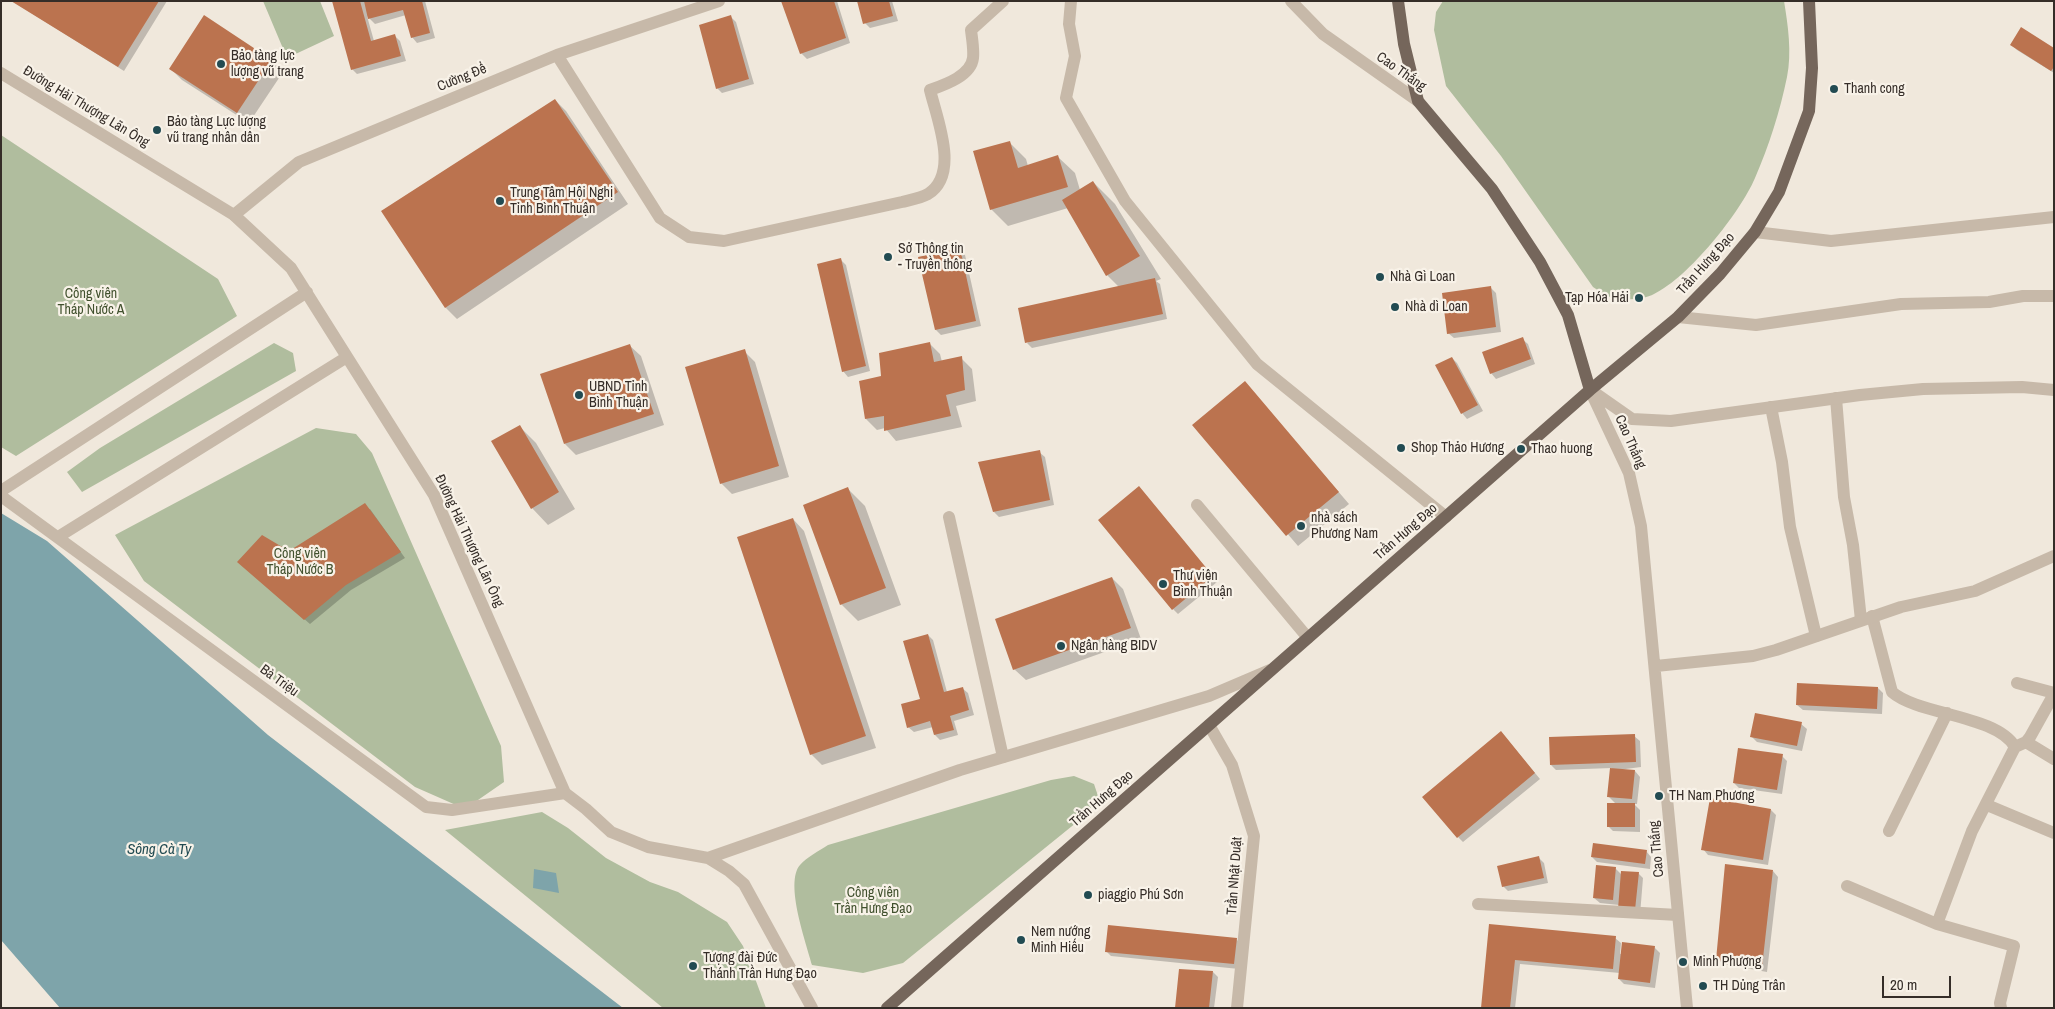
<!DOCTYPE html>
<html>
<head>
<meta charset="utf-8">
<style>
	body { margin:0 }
	#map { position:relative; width:2055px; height:1009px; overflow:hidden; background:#f0e8dc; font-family:"Archivo Narrow",sans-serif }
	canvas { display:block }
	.frame { position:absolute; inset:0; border:2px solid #352d28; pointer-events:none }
	.scale { position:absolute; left:1882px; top:976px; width:69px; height:22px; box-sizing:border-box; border:2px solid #352d28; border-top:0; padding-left:6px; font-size:15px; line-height:18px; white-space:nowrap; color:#352d28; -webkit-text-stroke:4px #f8f2e8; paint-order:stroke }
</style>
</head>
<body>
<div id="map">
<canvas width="2055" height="1009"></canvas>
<div class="frame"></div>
<div class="scale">20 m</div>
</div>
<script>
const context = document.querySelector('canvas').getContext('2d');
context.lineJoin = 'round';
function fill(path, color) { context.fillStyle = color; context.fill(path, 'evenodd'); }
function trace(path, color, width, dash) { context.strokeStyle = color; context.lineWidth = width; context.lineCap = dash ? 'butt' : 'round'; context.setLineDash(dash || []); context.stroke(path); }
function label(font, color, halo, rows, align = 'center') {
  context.font = font + ' "Archivo Narrow",sans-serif'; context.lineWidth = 4.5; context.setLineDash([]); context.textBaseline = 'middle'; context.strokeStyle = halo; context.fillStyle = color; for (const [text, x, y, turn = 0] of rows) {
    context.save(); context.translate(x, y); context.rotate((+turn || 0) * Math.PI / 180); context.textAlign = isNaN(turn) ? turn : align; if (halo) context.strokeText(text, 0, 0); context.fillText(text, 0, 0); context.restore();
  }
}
fill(new Path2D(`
	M263,1h57l14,35 -47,22z
	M1443,1h341c4,24 8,52 3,76 -7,34 -18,69 -32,101 -15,35 -66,99 -101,116 -10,6 -34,7 -44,3 -6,-2 -12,-7 -17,-10l-92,-131 -55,-70 -12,-56 2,-18z
	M1,135l217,144 19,37 -221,140 -15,-9z
	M274,343l19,10 3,18 -214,121 -15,-20 33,-24z
	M316,428l40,6 16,19 129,293 3,36 -39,27 -50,-22 -271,-206 -29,-46z
	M1074,776l20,8 5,15 -17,19 -179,145 -40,10 -51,-8c-5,-20 -28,-82 -12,-100 7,-8 19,-14 28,-20l223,-65z
	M542,812l26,16 38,30 44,24 28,10 49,30 16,24 23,62h-103l-218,-178z`), '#b0bd9e');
fill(new Path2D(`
	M1,513l46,28 221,194 355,273h-563l-59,-68z
	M534,869l22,4 3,20 -26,-5z`), '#7ea4aa');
fill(new Path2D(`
	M12,1h155l-43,70z
	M333,1h92l10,37 -18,5 -5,-6 -6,-22 -31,9 -8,-8 7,25 21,-5 5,5 6,20 -49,13 -5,-5z
	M783,1h54l13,42 -43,16 -6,-6z
	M859,1h33l6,20 -28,7 -5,-5z
	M730,16l6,6 18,62 -32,9 -5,-5z
	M205,17l67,44 11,11 -34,51 -67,-43 -11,-11z
	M2012,45l42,4v24l-37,-23z
	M555,100l11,11 62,93 -171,115 -11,-11 -64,-97z
	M1009,142l17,17 2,7 30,-9 17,16 5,17 13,-8 22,22 46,75 -5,2 4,3 7,35 -135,29 -5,-5 92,-56 -12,-12 -39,-67 -60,18 -17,-17z
	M959,250l6,5 16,71 -40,9 -5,-5 -16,-72z
	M841,260l5,5 24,106 -22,6 -5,-6z
	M1490,287l6,6 5,39 -47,6 -6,-5z
	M1522,339l6,5 7,20 -39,15 -5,-6z
	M929,343l11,11 2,8 19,-4 11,11 4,32 -20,5 6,21 -66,14 -11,-13 -8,2 -11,-11 16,-42z
	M629,345l12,11 23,69 -88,30 -11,-11z
	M744,351l11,11 34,115 -57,17 -11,-11z
	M1452,358l5,5 26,48 -16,8 -5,-6z
	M1245,383l104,121 -51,42 -104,-121z
	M519,426l17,17 39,66 -27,16 -16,-17z
	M1039,452l6,5 9,48 -55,12 -5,-5z
	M848,489l17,17 36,99 -43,16 -17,-17z
	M1144,493l73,89 -39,32 -5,-5z
	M370,509l35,49 -54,32 -41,34 -66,-57 45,-15z
	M793,519l11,12 72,217 -54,17 -11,-11z
	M1112,578l11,11 18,50 -115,41 -12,-11z
	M928,635l5,5 14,52 15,-4 6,5 6,22 -20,6 4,14 -18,5 -5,-5 -2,-8 -19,5 -6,-5 13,-28z
	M1878,688l5,5 -1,21 -79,-4 -6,-5z
	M1801,724l6,5 -5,22 -45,-9 -5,-5z
	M1634,736l6,5 1,26 -23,3 17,1 5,6 -3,27h-3l6,6v22l-27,-1 -5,-5 8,-22 -8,-8 4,-28 -56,2 -5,-5z
	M1506,738l34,41 -77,63 -5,-5z
	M1782,756l5,5 -5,33 -43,-6 -5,-5z
	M1771,810l5,5 -8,50 -60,-10 -5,-6z
	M1646,851l5,6 -1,12 -53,-7 -5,-5z
	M1539,858l5,5 4,20 -40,8 -5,-5z
	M1615,868l7,7 16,-2 5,5 -3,37 -21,-10 -19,-2 -6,-5z
	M1773,871l5,6 -11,95 -44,-8 -6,-5z
	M1490,926l125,12 6,5 -1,11 34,-7 6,6 -5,35 -31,-4 -5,-5 1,-6 -100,-9 -5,44h-33z
	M1236,939l5,5 -2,25 -128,-13 -5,-5z
	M1213,972l5,5 -4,31h-37z`), '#0003');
fill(new Path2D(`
	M11,1h148l-41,66z
	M332,1h28l11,40 24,-7 6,22 -50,14z
	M364,1h58l8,32 -19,5 -8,-28 -35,9z
	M781,1h53l12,37 -46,16z
	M857,1h32l4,15 -30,8z
	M204,15l68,45 -35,53 -68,-44z
	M731,15l18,64 -33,10 -17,-64z
	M2021,27l33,21v19l-3,4 -41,-26z
	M555,99l63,93 -173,116 -64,-97z
	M1010,141l8,27 40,-13 10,32 -78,23 -17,-59z
	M1093,181l47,75 -34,20 -44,-76z
	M960,248l16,73 -41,9 -17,-73z
	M841,258l25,108 -24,6 -25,-108z
	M1155,278l8,36 -138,29 -7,-35z
	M1491,286l5,41 -49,7 -5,-41z
	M1523,337l8,22 -41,15 -8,-22z
	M930,342l4,20 28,-6 3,34 -19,5 5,21 -67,15v-15l-19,3 -6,-38 22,-5 -2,-23z
	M630,344l24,70 -90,30 -24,-70z
	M745,349l34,117 -59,18 -35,-117z
	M1452,357l26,48 -17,9 -26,-49z
	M1245,381l94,111 -53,44 -94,-111z
	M520,425l39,67 -28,17 -40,-68z
	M1040,450l10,50 -57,12 -15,-50z
	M1139,486l74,90 -41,34 -74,-90z
	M848,487l38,101 -46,17 -37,-100z
	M365,503l36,49 -55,33 -42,35 -67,-58 25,-27 27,16z
	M793,518l73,218 -56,19 -73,-218z
	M1112,577l19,51 -118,42 -18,-51z
	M928,634l16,58 19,-5 6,23 -19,6 4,14 -20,5 -4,-14 -23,7 -6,-24 19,-5 -17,-58z
	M1797,683l81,4 -1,22 -81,-4z
	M1755,713l47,9 -5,24 -47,-9z
	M1501,731l34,42 -78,65 -35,-41z
	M1635,734l1,28 -86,3 -1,-28z
	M1738,748l45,6 -6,36 -44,-7z
	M1610,768l25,2 -3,29 -25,-2z
	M1710,798l61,11 -8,51 -62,-10z
	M1607,803h28v24h-28z
	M1593,843l54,7 -2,14 -54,-7z
	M1539,856l5,22 -42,9 -5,-21z
	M1725,864l48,6 -11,97 -46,-7z
	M1596,865l20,2 -3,33 -20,-2z
	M1621,871l18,1 -4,38 -17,-1z
	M1489,924l127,12 -3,33 -98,-9 -5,48h-29z
	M1108,925l129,13 -3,26 -129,-12z
	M1622,942l33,4 -5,37 -32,-4z
	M1179,969l34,2 -4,37h-34z`), '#bb734f');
trace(new Path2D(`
	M1071,1l-2,23 6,32 -9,42 59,103 132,163 189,153
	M1755,232l76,9 223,-24
	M1678,317l78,8 145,-21 88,-2 34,-6h31
	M1836,398l8,99 9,48 8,75
	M1771,407l11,55 8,65 26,109
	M1197,505l111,133
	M949,517l54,240
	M1872,616l20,76c26,23 105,23 123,55l-43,84 -35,93
	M2017,683l37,10
	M2026,742l28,17
	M2015,747l11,-5 4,-5 24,-43
	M1987,805l67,28
	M1889,831l58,-118
	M1847,886l90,38 77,22 -14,57 1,5
	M1478,904l200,11`), '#c7b9a9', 12);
trace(new Path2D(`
	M1291,1l32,33 95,67
	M557,55l103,163 29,19 35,4 178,-39c8,-2 19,-4 26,-8 32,-20 9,-75 2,-104 14,-5 41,-14 43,-32 1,-9 -1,-19 -2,-28l32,-29
	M234,215l65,-53 258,-107 162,-54
	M1590,390l39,83 12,53 46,482
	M1592,391l40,28 39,2 189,-26 63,-6 99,-2 32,3
	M1656,666l97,-10 23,-6 125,-43 74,-16 79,-35
	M1209,725l23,40 22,71 -17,172`), '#c7b9a9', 12);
trace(new Path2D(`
	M1,73l233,142 57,53 143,227 131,298 21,16 25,23 37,15 60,11 21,13 15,13 68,124
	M1,491l306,-199
	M1,496l425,311 26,3 113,-17
	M58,537l289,-180
	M708,858l252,-88 249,-74 61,-26`), '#c7b9a9', 12);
trace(new Path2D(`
	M1398,1l6,43 14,57 74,88 48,73 28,53 22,75
	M887,1008l703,-618 88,-73 42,-43 35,-42 24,-40 30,-81 3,-43 -3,-67`), '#75665b', 12);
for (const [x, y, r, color] of [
	[221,64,5,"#224b52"],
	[1834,89,5,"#224b52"],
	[157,130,5,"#224b52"],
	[500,201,5,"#224b52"],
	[888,257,5,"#224b52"],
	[1380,277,5,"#224b52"],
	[1639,298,5,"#224b52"],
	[1395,307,5,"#224b52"],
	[579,395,5,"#224b52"],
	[1401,448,5,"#224b52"],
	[1521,449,5,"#224b52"],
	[1301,526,5,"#224b52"],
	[1163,584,5,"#224b52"],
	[1061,646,5,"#224b52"],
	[1659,796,5,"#224b52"],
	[1088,895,5,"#224b52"],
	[1021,940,5,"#224b52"],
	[1683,962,5,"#224b52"],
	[693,966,5,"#224b52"],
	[1703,986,5,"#224b52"]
]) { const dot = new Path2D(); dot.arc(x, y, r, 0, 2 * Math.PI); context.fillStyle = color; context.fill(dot); trace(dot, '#f8f2e8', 2); }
label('14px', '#352d28', '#f8f2e8', [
	["Bảo tàng lực",231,56],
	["lượng vũ trang",231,72],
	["Thanh cong",1844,89],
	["Bảo tàng Lực lượng",167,122],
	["vũ trang nhân dân",167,138],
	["Trung Tâm Hội Nghị",510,193],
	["Tỉnh Bình Thuận",510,209],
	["Sở Thông tin",898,249],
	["- Truyền thông",898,265],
	["Nhà Gì Loan",1390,277],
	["Tạp Hóa Hải",1629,298,"right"],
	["Nhà dì Loan",1405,307],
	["UBND Tỉnh",589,387],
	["Bình Thuận",589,403],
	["Shop Thảo Hương",1411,448],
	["Thao huong",1531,449],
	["nhà sách",1311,518],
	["Phương Nam",1311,534],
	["Thư viện",1173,576],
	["Bình Thuận",1173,592],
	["Ngân hàng BIDV",1071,646],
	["TH Nam Phương",1669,796],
	["piaggio Phú Sơn",1098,895],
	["Nem nướng",1031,932],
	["Minh Hiếu",1031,948],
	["Tượng đài Đức",703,958],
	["Thánh Trần Hưng Đạo",703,974],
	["Minh Phượng",1693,962],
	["TH Dủng Trân",1713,986]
], 'left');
label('14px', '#352d28', '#f8f2e8', [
	["Cao Thắng",1401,72,35],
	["Cường Để",462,78,-22],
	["Đường Hải Thượng Lãn Ông",86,107,31],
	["Trần Hưng Đạo",1706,264,-48],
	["Cao Thắng",1630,442,66],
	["Trần Hưng Đạo",1406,532,-41],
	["Đường Hải Thượng Lãn Ông",469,541,65],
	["Bà Triệu",279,681,36],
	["Trần Hưng Đạo",1102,799,-41],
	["Cao Thắng",1657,849,-95],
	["Trần Nhật Duật",1235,876,-86]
]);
label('14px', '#41512e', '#f8f2e8', [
	["Công viên",91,294],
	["Tháp Nước A",91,310],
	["Công viên",300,554],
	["Tháp Nước B",300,570],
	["Công viên",873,893],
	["Trần Hưng Đạo",873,909]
]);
label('italic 15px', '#224b52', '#f8f2e8', [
	["Sông Cà Ty",159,850]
]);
</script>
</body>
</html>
